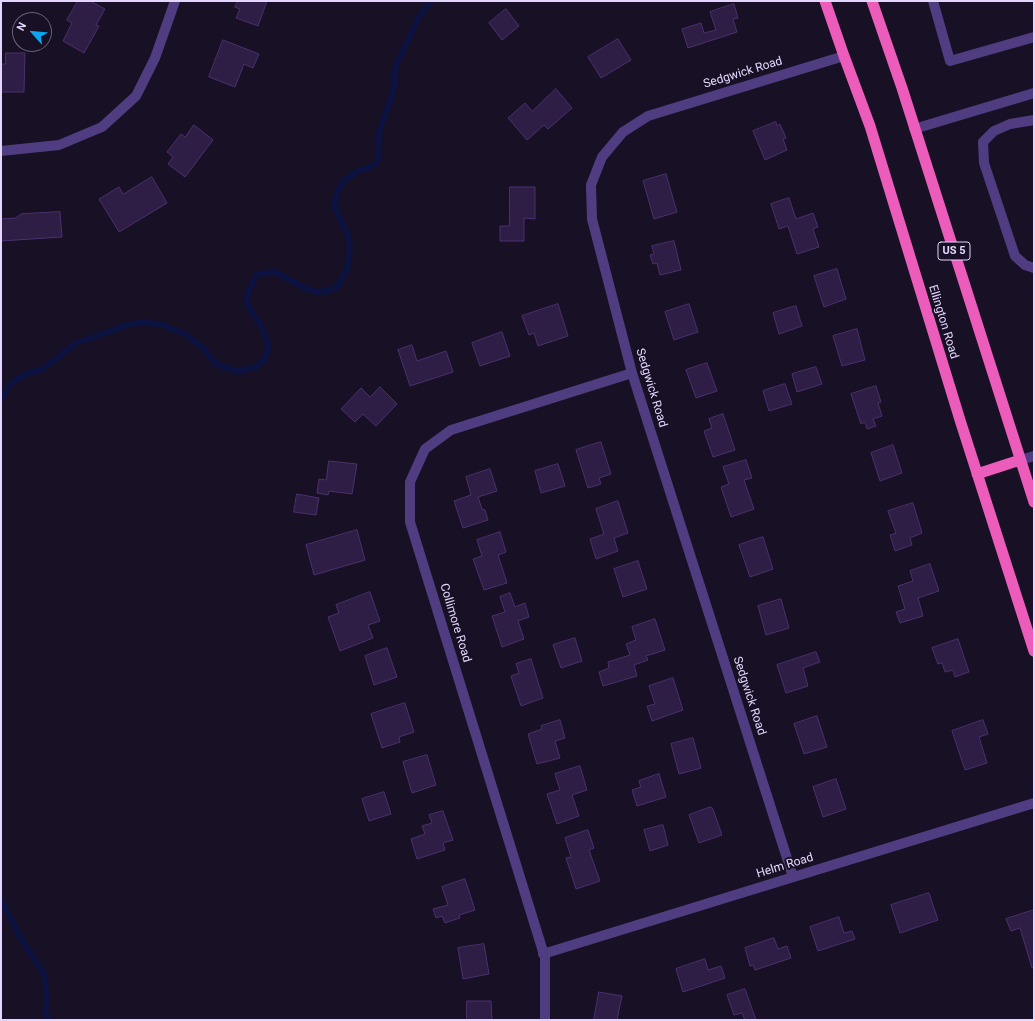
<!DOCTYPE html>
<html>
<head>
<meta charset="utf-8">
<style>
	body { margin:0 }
	#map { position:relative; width:1035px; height:1021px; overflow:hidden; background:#181024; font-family:Roboto,sans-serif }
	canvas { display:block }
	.frame { position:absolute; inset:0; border:2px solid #e3d5fd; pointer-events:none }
	.north { position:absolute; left:12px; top:12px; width:40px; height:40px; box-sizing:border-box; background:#181024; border:1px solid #695f7b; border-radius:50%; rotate:297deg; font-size:11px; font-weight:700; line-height:16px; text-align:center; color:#e3d5fd }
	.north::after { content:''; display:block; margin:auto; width:14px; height:18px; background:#0ca5f2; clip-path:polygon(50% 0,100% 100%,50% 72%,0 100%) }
</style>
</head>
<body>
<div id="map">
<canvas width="1035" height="1021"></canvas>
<div class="frame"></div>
<div class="north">N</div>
</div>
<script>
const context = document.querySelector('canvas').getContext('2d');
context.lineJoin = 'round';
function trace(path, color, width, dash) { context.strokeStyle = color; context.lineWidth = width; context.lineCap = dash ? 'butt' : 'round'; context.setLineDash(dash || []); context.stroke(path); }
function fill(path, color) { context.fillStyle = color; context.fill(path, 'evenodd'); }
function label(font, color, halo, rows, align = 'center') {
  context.font = font + ' Roboto,sans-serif'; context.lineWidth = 4; context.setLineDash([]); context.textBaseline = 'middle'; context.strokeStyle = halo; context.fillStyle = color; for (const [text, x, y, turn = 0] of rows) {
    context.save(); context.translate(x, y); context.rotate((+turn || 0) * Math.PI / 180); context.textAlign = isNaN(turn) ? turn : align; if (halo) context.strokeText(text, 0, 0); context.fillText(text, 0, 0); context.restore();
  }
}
trace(new Path2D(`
	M1,399l9,-14 7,-6 12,-6 14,-4 33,-26 52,-18 16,-3 19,3 22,9 19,15 11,14 12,5 12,3 17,-4 9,-8 2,-5 1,-11 -6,-15 -15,-24 1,-11 7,-16 3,-3 17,-2 30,16 12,4 10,-1 10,-4 10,-17 3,-25 -2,-9 -14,-31 4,-15 8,-11 12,-8 17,-6 3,-6 1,-26 11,-32 4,-14v-9l2,-13 23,-48 12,-16
	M1,899l19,38 24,37 3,25 -2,13 4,8`), '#0d1340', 6);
const building = new Path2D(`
	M78,1h12l15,8 -9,16 3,1 -15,27 -21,-12 9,-18 -5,-3z
	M238,1h29l-9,25 -22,-8 4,-9 -5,-2z
	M734,4l4,14 -5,1 4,13 -49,16 -6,-19 19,-6 3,10 12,-3 -6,-18z
	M506,9l13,17 -17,14 -13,-17z
	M618,39l13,21 -30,18 -13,-21z
	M223,40l36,14 -6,14 -9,-4 -9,23 -26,-10z
	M6,53h19l-1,39h-23v-28h4z
	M556,89l16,19 -24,21 -4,-4 -17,15 -19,-22 17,-15 7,8z
	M776,122l1,4 3,-2 6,14 -3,1 4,11 -22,10 -12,-29z
	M194,125l19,15 -28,37 -17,-13 5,-7 -6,-5 14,-18 4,3z
	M666,174l11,38 -23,7 -11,-38z
	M152,177l15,26 -48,29 -20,-33 20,-12 4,7z
	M510,187h25v32l-11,-1v23h-24v-15h9z
	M789,198l7,21 17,-6 5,14 -5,2 6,18 -22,7 -9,-28 -9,3 -8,-25z
	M60,212l2,25 -61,4v-22l15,-1 5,-4z
	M674,241l7,29 -21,5 -3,-12 -4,1 -3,-9 4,-1 -2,-8z
	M837,269l9,30 -22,8 -10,-31z
	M558,304l10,32 -30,10 -4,-13 -5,2 -7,-19z
	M689,304l9,28 -24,8 -9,-28z
	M796,306l6,20 -23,8 -6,-21z
	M857,329l8,31 -23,6 -9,-30z
	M502,332l8,24 -30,10 -8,-23z
	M412,345l5,16 29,-10 7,21 -43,14 -12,-36z
	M707,363l10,28 -21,7 -10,-28z
	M816,367l6,17 -25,8 -5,-18z
	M785,384l7,20 -23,7 -6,-20z
	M876,386l5,16 -3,1 4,13 -9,3 3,7 -9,3 -2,-7 -4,2 -10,-30z
	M380,387l17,17 -21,22 -13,-12 -8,8 -14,-13 20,-21 9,9z
	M723,414l12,36 -22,7 -9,-26 8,-3 -3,-9z
	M601,442l10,32 -12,4 2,6 -13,4 -12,-38z
	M893,445l9,28 -22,8 -9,-28z
	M746,460l6,18 -8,2 10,29 -23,8 -10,-30 8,-3 -6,-17z
	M329,461l28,3 -5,30 -23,-3 -1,4 -11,-2 2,-14 7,1z
	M558,464l7,22 -24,7 -6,-22z
	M490,469l7,22 -19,6 4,12 3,1 3,10 -25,8 -9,-27 17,-6 -5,-18z
	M297,494l22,4 -3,17 -22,-3z
	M618,501l10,32 -14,5 4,13 -22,8 -6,-20 14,-5 -8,-25z
	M913,503l9,30 -12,5 2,7 -17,6 -5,-16 6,-2 -8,-22z
	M357,530l8,30 -51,15 -8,-30z
	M500,532l6,20 -8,3 9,28 -23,7 -11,-31 9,-3 -5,-16z
	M763,537l10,32 -23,8 -11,-32z
	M638,561l9,28 -24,8 -9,-28z
	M930,564l9,27 -21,7 5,18 -23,7 -4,-11 9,-3 -7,-23 15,-5 -3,-10z
	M370,592l10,29 -12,4 5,13 -33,13 -12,-34 11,-4 -3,-8z
	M510,593l5,14 10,-4 4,14 -11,4 6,18 -22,8 -10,-31 13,-4 -5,-15z
	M781,599l8,29 -23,7 -8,-29z
	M655,619l10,31 -19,6 2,4 -14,5 3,11 -34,10 -4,-14 10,-4 -1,-6 22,-7 -4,-11 10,-4 -4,-13z
	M575,638l7,23 -21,7 -8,-23z
	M958,639l11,33 -14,5 -2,-7 -8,2 -3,-9 -4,1 -6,-16z
	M387,648l10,29 -23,8 -9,-29z
	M816,652l4,10 -17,6 5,18 -22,7 -9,-28z
	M531,659l12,39 -22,8 -10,-30 8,-3 -3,-9z
	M673,678l10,32 -31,11 -5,-15 8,-2 -6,-18z
	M405,703l9,29 -15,5 1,5 -18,6 -11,-34z
	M817,716l10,31 -23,7 -10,-30z
	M560,720l5,18 -10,3 5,17 -23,6 -9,-30 14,-5 -1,-3z
	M983,720l5,14 -9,3 8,26 -22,7 -13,-39z
	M693,738l8,30 -22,6 -8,-30z
	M427,755l9,30 -24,8 -9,-31z
	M580,766l7,24 -15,5 7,21 -22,8 -10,-30 13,-4 -5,-16z
	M659,774l7,23 -29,9 -5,-16 9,-3 -2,-6z
	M836,779l10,30 -23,8 -10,-30z
	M384,792l7,22 -22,7 -7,-22z
	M711,807l2,2 9,26 -23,8 -10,-28z
	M443,811l10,29 -10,3 2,7 -28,9 -6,-20 14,-5 -3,-8 10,-3 -3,-8z
	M663,825l5,20 -18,6 -6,-21z
	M588,830l6,18 -5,2 11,31 -24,8 -10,-31 5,-1 -6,-19z
	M465,879l10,31 -16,5 1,3 -15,5 -3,-7 -6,2 -3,-9 15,-4 -6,-18z
	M929,893l9,27 -38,13 -9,-28z
	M1034,910v57l-2,1 -12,-40 -9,3 -5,-12z
	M839,917l5,16 8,-2 3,8 -37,12 -8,-24z
	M774,938l4,11 9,-3 4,12 -36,12 -2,-5 -3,1 -5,-18z
	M484,944l5,30 -26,5 -5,-31z
	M705,959l3,11 13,-4 4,12 -42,14 -7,-23z
	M745,989l11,31h-11l-3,-7 -8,2 -7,-20z
	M599,992l23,4 -5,24h-23z
	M467,1001h24l1,19h-25z`);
fill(building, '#2e1d44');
trace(building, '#4b306f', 1);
trace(new Path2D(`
	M933,1l17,60 84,-24
	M1034,120l-24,4 -16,7 -11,11 1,21 31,93 10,9 9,3
	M914,129l120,-36
	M1020,460l14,-4`), '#503d81', 10);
trace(new Path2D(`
	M1,151l58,-6 43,-18 34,-31 19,-38 20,-57
	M793,877l-161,-504 -40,-154 -1,-34 11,-28 21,-25 25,-16 196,-60
	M543,954l491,-151
	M545,1020v-62l-135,-436v-40l15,-33 26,-19 181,-57`), '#503d81', 10);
trace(new Path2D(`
	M825,1l19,55 26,70 90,294 74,231
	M872,1l30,87 132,414
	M977,474l43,-14`), '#ec5cba', 11);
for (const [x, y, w] of [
	[954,251,32]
]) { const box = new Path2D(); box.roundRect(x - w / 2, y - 9, w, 18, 3); context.fillStyle = '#181024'; context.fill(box); trace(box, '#e3d5fd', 1); }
label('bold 11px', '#e3d5fd', null, [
	["US 5",954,251]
]);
label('12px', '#e3d5fd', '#181024', [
	["Sedgwick Road",743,73,-17],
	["Ellington Road",943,322,73],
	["Sedgwick Road",651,388,73],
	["Collimore Road",455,623,73],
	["Sedgwick Road",749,696,72],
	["Helm Road",785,866,-17]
]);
</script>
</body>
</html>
